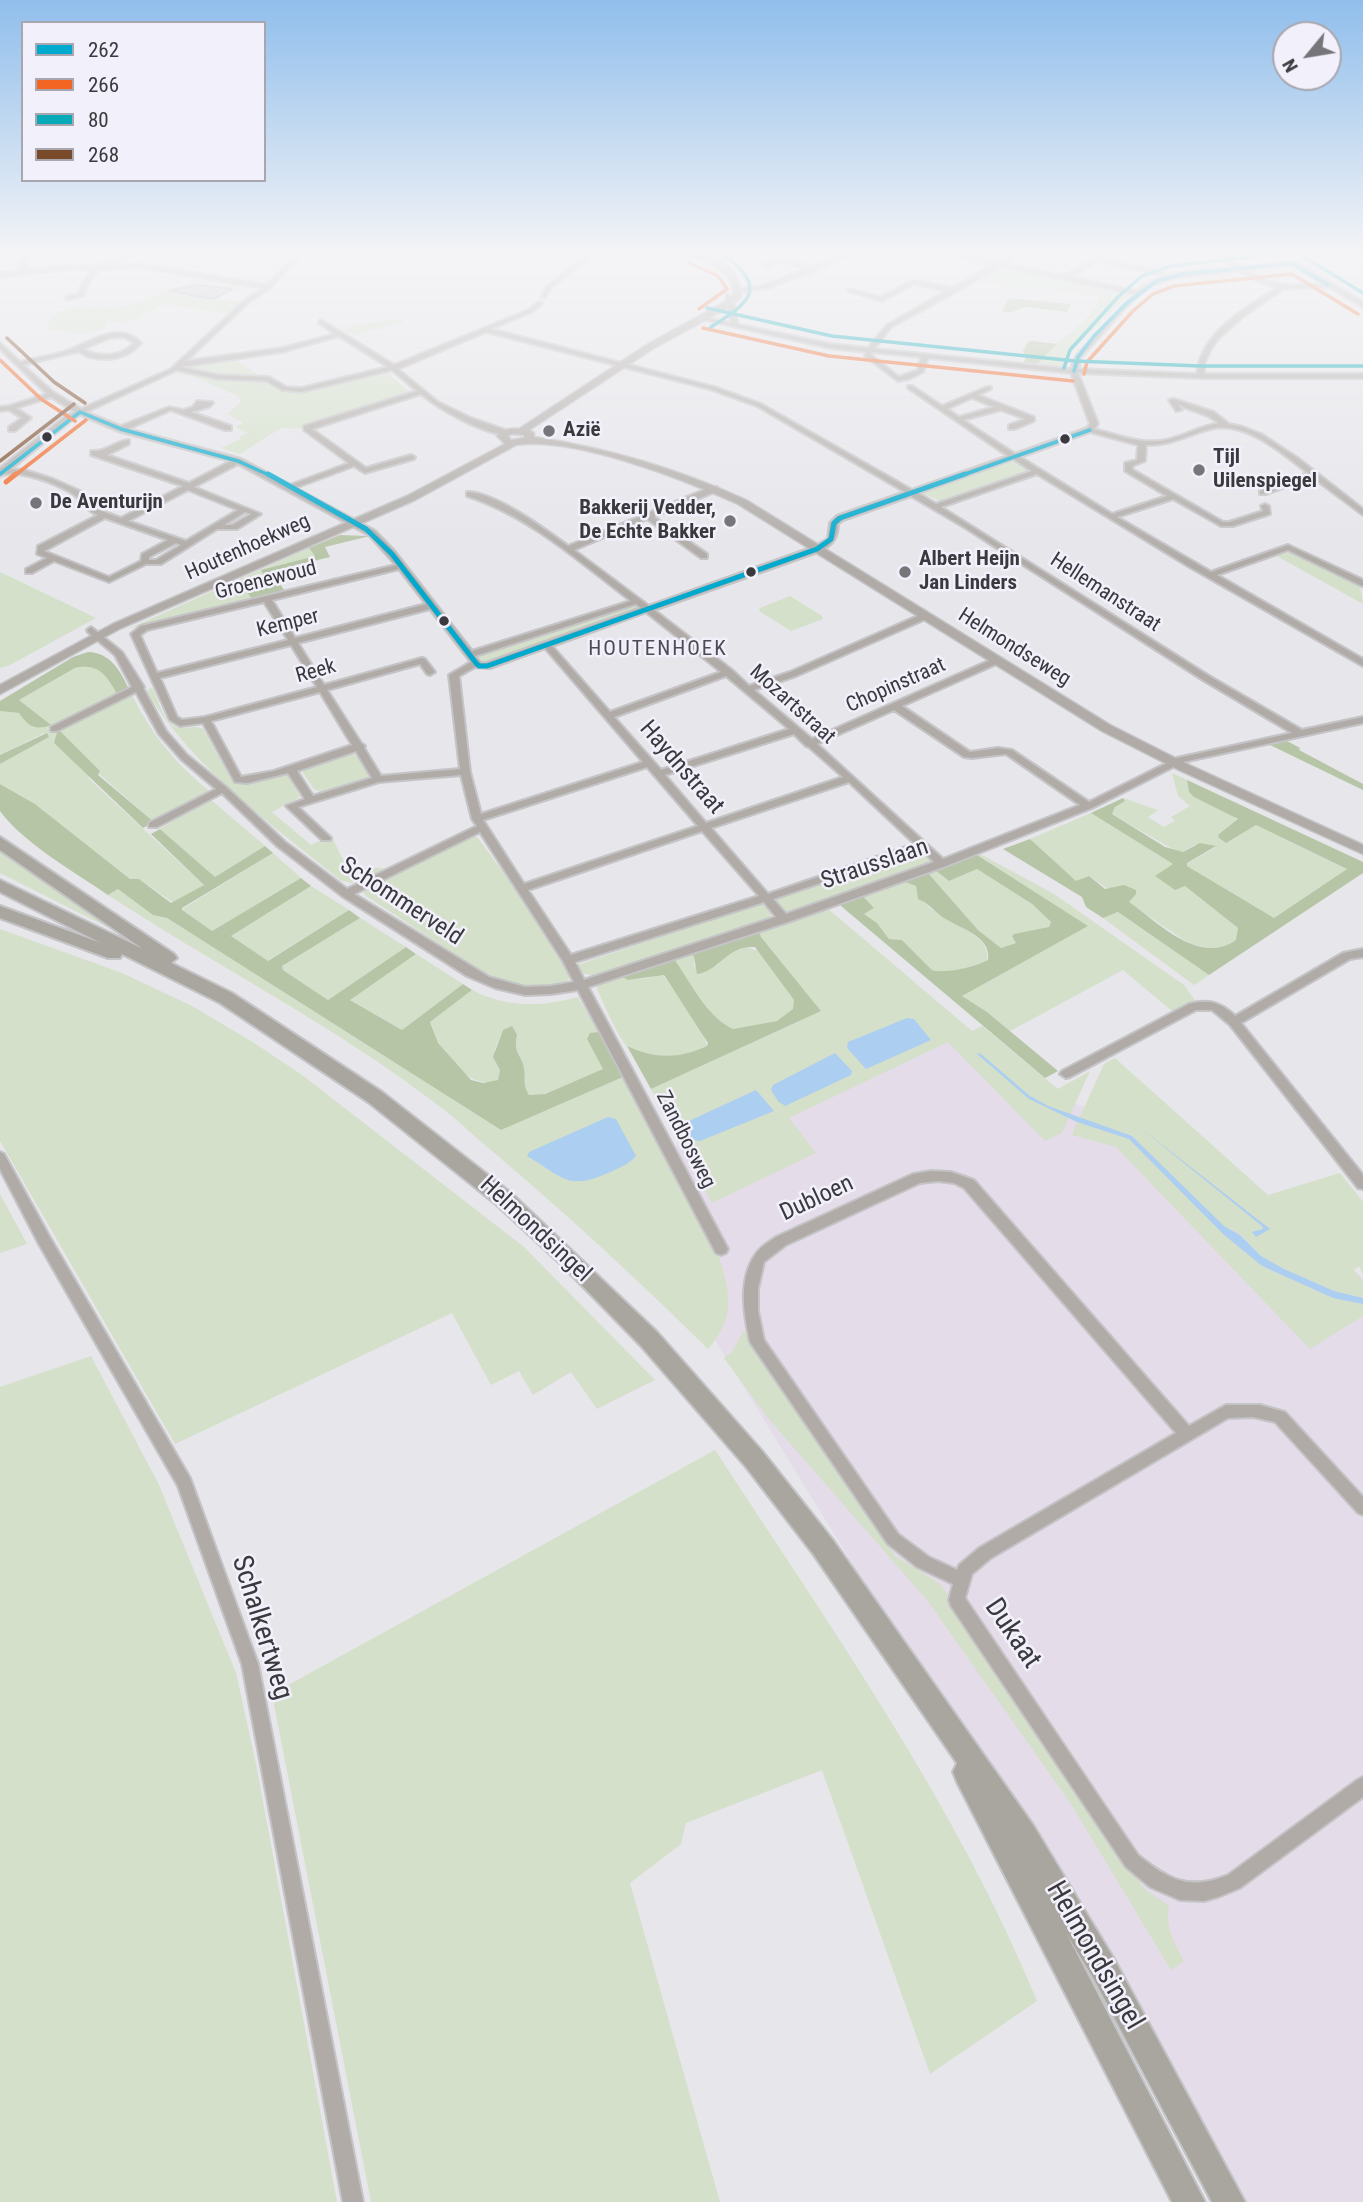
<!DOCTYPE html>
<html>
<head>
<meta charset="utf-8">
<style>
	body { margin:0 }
	#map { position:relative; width:1363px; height:2202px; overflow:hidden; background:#e6e6eb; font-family:"Roboto Condensed",sans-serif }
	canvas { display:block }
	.legend { position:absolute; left:21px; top:21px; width:245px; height:161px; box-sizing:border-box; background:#f2f0fb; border:2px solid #a8a7af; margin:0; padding:9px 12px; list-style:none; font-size:21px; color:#3a393d }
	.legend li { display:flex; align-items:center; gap:14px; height:35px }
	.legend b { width:35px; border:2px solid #a8a7af }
	.north { position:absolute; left:1272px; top:21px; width:70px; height:70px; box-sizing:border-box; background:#f2f0fb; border:2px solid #a8a7af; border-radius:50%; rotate:240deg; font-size:19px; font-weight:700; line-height:28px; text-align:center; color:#3a393d }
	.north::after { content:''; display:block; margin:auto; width:24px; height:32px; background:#76767a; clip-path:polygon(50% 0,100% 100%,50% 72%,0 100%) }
</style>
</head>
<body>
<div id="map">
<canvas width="1363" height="2202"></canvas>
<ul class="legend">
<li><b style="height:9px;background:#00a9ce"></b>262</li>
<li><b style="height:9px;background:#f26522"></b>266</li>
<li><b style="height:9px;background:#09aab7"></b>80</li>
<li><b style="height:9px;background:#7a4b2a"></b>268</li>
</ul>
<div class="north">N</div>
</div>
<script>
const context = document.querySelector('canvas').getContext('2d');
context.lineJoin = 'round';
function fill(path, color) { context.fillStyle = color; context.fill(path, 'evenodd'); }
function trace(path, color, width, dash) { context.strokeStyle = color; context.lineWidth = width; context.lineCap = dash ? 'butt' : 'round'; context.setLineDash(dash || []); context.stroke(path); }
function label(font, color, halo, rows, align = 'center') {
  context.font = font + ' "Roboto Condensed",sans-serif'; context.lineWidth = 5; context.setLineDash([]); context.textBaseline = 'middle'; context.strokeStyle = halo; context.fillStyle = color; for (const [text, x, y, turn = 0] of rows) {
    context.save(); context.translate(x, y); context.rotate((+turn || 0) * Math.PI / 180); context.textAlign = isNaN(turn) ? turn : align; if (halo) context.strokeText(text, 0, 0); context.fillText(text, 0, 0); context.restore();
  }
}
fill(new Path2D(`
	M930,1016l97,76 120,30 216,155v925h-119l-564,-919 -112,-82z`), '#e4dde9');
fill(new Path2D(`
	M1000,266l129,26v3l-62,60 -3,11 -27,-2c17,-27 53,-36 62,-68l-127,-14z
	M200,278l45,9 -7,4c-18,-3 -43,-16 -54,2l57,9 -13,12 -64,-10 -33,17 -24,2 -2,2 3,3 -26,6 -32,-4 -3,-6c13,-25 50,-15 70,-17 19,-1 62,-23 83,-29z
	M395,319l10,3 -53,14v-2l-14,-6z
	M232,358l27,17 -2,2 12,2 18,13 102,-18 22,19c-34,12 -69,20 -104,32l-3,4 -23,-1 -41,26 -19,-6 20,-9 -3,-2 10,-4 -13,-6 8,-4 -16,-9 14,-12 -3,-6 -47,-20 -15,-3 12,-10z
	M1012,462l17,8 -89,31 -16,-7 3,-5z
	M309,548l7,8 -54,14 3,7 -21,10 7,11 -123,31z
	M1291,552l69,32 3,20 -86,-48z
	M0,572l96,46 -86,47 -10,3z
	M790,596l32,20 1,3 -32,12 -32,-20 1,-3z
	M637,602l8,7 -161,53 -7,-7z
	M93,666l13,8 11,20 -65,31 6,4 74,-34c19,39 44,69 77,96l-55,31 -57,-50 -9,6 116,107 -30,18 -35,-24h-9l-95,-75 -35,-20v-20l49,-27 -5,-4 -44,22v-44l19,2c9,13 15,16 31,12l-31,-25 56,-32z
	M150,688l3,1c6,12 11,38 28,39 9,0 14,-3 22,1l31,55c18,3 38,-15 55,-8l11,21 -28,15 39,33 21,-9c4,9 9,24 17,30 10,9 26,-3 38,4l-35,13 -12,-3c-70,-57 -146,-111 -193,-188z
	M351,754l6,1 9,13 3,10 -48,14 -7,-3 -11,-16 1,-5z
	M1172,773l15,7 2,12c14,13 41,16 49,30l18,3 91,44 -73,49 -3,-1 -84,-51 -1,-2 30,-17 -22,-2 -11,7 -7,-1 -64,-37 3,-7 10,-6 -2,-3 35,12 -10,7 16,10 11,-6 -4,-4 19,-11 -12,-10z
	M209,798l56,48 -50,31 -55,-48z
	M1091,813l82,51 12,22 53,42 -1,12 -14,7 -11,2 -22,-5 -101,-68 -13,6 -46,-43z
	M473,836l4,1 32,43 62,97 -9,8 -34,1 -24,-5 -23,-10 -115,-75 -3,-5z
	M0,846l143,99 -143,-72z
	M918,852l13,8 -1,5 -139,47 -11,-2 -5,-7 2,-5z
	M273,853l28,25 -89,53 -31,-21z
	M977,855h5l72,39 130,91 12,17 -23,10 -50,-42 -113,61 -23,-19 -25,-15 2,-3 123,-68z
	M977,869l55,35 19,18 -2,5 -17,6h-13l-3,10 -15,5 -23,-18 -50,-57 7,-3 14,11z
	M905,882l11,4 1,10c7,7 17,16 26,21 16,11 48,19 44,44 -11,6 -43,13 -55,9l-30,-30 -13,-1 -12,-16 -13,-9 10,-6 -11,-12z
	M311,886l38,24 -82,51 -36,-25z
	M118,888l35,27 14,3 334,212 122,-53 96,180c12,37 16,61 -11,92 -70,-69 -141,-135 -216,-198 -21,-18 -42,-38 -65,-54 -101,-76 -214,-133 -319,-202z
	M758,904l8,1 6,7 -3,7 -173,58 -14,-4 -5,-8z
	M827,908l145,123 10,-5 76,63 32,-18 -28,62 -17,8 -97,-99 -159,76 27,35 -104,50 -61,-114 170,-78 -60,-74 -2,-7z
	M1118,912l91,63 -15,10 -91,-67z
	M360,918l46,29 -78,53 -45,-30 -1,-4z
	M0,929l122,44 70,33 62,37 48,32 222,172 131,133 -58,29 -26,-37 -38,23 -14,-24 -28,14 -39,-72 -277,131 -175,-303z
	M746,947l13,4 35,49v9l-17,12 -44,8c-27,-13 -42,-45 -59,-70l16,-6 4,4v10l24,-2 8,-10z
	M416,954l47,30 -61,46 -53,-31z
	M662,974l40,56 5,16c-22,10 -60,19 -80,0 -9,-9 -26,-48 -31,-60l25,-10c13,7 28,2 41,-2z
	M472,990c34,18 70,17 106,7l21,35 -9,2 14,35 -60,25 -15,1c-7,-10 -3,-16 -5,-27 -3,-15 -11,-14 -7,-33l-14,-5 -8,19 5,21 -2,10c-24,10 -50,-17 -61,-37 -3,-7 -3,-15 -7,-21z
	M1115,1058l153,137 72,-22 23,29v73l-4,-9 -5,4 9,12v16l-29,-7 -50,-22 -23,-13 -20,-21 -17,-9 -92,-90 -53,-17 25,-55z
	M1077,1122l53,17 93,95 39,32 71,32 30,6v12l-53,33 -194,-202 -44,-12z
	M0,1194l27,50 -27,9z
	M744,1330l7,15 144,211 44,27 14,18 2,11 12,21 154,226 25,31 23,16c-4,21 5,37 15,55l-13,9 -100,-166 -144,-204 -160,-183 -43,-59 8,-6z
	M91,1356l68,129 77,188 20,91 81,438h-337v-815z
	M715,1450c116,178 241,354 322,551l-107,73 -108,-304 -136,53 -5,21 -51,39 90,319h-349l-99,-508z`), '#d4e0c9');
fill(new Path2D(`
	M1008,298l63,6 -4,8 -41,-5 -14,5h-10z
	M1032,341l25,3 -20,20 -13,-2 2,-5 -3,-6 5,-9z
	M340,535l30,1 -45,11 5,10 -58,14 12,19 -33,8 -7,-11 21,-10 -4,-7 54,-14 -6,-8z
	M88,652c22,1 31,17 40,35l-11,7c-11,-19 -18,-31 -42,-26l-56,32 32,25c-16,6 -23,1 -32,-12l-19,-2v-10l73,-44z
	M58,729l42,42 -2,4 56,47 -11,6 -89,-85z
	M47,733l2,4 -49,27v-9z
	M1287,741l13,7 -1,2 64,34v6l-93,-45z
	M1187,780l176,82v11l-154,102 -91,-63 -15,6 -17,-11 -4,-10 -79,-48 27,-10 46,42 13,-5 16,13 19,-4 12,5v4l-7,8c30,21 70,64 107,38l2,-12 -53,-42 -10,4 -20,-14 18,-12 -82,-51 32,-15 2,3 -10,6 -3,7 53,33 18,5 17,-9 16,3 -29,17v3l87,52 73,-49 -91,-44 -30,18 -8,-6 1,-3 19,-15 -44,-22 -5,-5z
	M0,784l35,20 95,75h9l32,24 33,-18 -53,-51 9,-5 55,48 50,-31 8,7 -91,55v2l30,21 89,-53 10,8 -80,50 37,25 81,-51 11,8 -78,48 1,4 45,30 78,-53 10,7 -66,46 52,30 61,-46 9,6 -42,32 8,21 33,37 12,3 15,-3 2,-10 -7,-13 10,-27 9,-4 5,9c-4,19 4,18 7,33 2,11 -2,16 5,27l16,-1 58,-25 -16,-30 3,-6 9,-1 24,45 -122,53 -334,-212 -14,-3 -35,-26 -10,6c-32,-22 -86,-53 -108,-84z
	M977,855l111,71 -126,70 25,16 71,59 -13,7 -204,-172v-3l22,-7 11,12 -10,6 13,9 12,16 13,1 30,30c12,4 44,-3 56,-10 4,-25 -31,-32 -47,-44 -8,-6 -13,-13 -23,-17l-2,-13 -11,-4 23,-9 50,57 23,18 15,-5 -4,-7 2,-2 35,-7 2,-5 -19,-18 -55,-35 -28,12 -14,-11z
	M759,930l2,7 60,74 -170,78 -24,-43c28,13 51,13 80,0l1,-3 -44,-68 -36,5 -7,-4 53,-17c17,24 32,57 59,70l44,-8 16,-12 1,-9 -39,-53c-28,-2 -34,23 -58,27l-3,-17 -4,-4z`), '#b7c5a7');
fill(new Path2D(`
	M907,1018l7,1 17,21 -65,29 -19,-21 1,-6z
	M835,1053l17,18 -1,4 -66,31 -7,-5 -7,-11 2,-5z
	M976,1053l5,1 49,42 18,10 84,30 92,90 16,9 21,21 23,13 50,22 29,7v6l-30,-6 -71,-32 -39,-32 -94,-95 -52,-17 -48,-23z
	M756,1090l18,21 -74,30 -13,-1 -5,-14 7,-5z
	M608,1117l8,2 20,37c-8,9 -17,12 -28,17 -41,18 -45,4 -81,-17l2,-4z
	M1133,1122l137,107 -14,8 -4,-5 11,-3 -1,-3z`), '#accef1');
const building = new Path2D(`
	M197,285l12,1 23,3 -19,10 -43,-8z`);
fill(building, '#c8c8cc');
trace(building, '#b1b1b5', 2);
const minor = new Path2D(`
	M25,253h6l-6,17 37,-4 41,-1v-2l26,-10h9l-30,12 34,-1 125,21 30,-32h6l-33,35 -21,14 -63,59 96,-13 53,-14 -16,-11v-2l2,-1 73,45 134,-55 10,-8h4v2l-10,8 -41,17 223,58 47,17 151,86 96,-34 -100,-68v-2h4l30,20 45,-19h4v2l-13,6 56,22v4l-19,8h-6v-4l16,-6 -24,-9 -38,10 52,34 72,-26 3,-4 -19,-51 -143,-15 -5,14 -14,7 -11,2 -33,-25 1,-4 -36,-4 -125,-28 -2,-3 127,27 38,4 19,-23 59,-34 -32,-7 -32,17 -34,-10v-2l33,8 32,-17 38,8 42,-23 -50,-12h13l42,9 15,-9h8l-17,10 60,13 29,-18 -1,-5h4l2,5 65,14 -2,3 -64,-14 -27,16 67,14c25,-22 66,-20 98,-23l-20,-15h7l20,14 54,-5 67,40v5l-34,-20 -46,2 -39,27 -25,22 -8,11 -6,13 -1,12h159v4h-163l-122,-5 20,51 -4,5c24,6 47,16 72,11 18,-4 34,-14 53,-17l-11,-7 -30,-11 4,5 -6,1 -7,-11 5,-1 40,13 15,12 14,3 18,7 38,25 64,50v6l-51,-38 -46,17h-6v-4l48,-17c-26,-20 -63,-53 -98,-44 -22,6 -41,17 -64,16l-1,16 -13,5 1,4 90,52h6l34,-11 -2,-5 4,-2 4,2 1,8 -37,12h-12l-48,-27 -56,18 94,55 77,-27 75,35v6l-3,-1 -72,-35 -71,25 146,84v7l-175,-100 -151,-92 -96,33 268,169 93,54 61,-13v6l-180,39 -91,46 -146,58 -158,56 -200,65 140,262 -2,4 -5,2 -5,-2 -138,-263 -27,4 -26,1 -30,-7 -28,-12 -125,-80 -65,-50 -55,-53 -65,34h-8v-4l67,-34 -35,-30 -22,-25 -23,-42 -79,39h-6v-4l81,-40 -17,-32 -27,-23 -1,-2 4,-3 31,25 22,35 -1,1 23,43 21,24 39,32 59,55 62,47 130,-63 -5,-7 -11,-44 -82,7 -81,25 33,31 -1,2h-8l-36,-34 19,-7 -17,-26 -41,10 -12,-1 -32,-59 -23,3 -10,-6 -39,-86 10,-8 255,-61 -27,-30 -131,-71 -44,23 67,27 -24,15h-20l-56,35h-15l-37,18 -55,-21 -22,12h-6v-4l21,-11 -10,-4 1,-8 60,-31c-12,-4 -15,-14 -25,-21 -15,-10 -57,-26 -73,-18v-8l67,-53 8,-3 -24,-15 -35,11 15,10 -16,13h-6v-4l13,-9 -13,-8 -9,1v-4l9,-1 38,-12 -47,-45v-6l20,19c15,-4 30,-6 44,-10 24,-8 55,-33 77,-9 -12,15 -33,19 -52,14 -4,-1 -7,-4 -10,-5 -4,0 -48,11 -56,13l30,27 28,17 90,-40 74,-69 18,-12 -121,-20 -43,1 -11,15 -4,11 -17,5 -2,-3 14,-4 3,-9 11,-15 -31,1 -62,7v-4l19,-2zM1293,265l31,19c-31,2 -51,4 -78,-14zM1000,266l134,28 -58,62 -5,13 -197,-20 17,-22 65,-35zM1239,271l18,10 20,7c-32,20 -76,44 -80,86l-119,-5 3,-12 47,-52 21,-19 24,-8zM486,332l224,57 47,17 148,86 -68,24 -7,7 -2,16 -14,8 -165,59 -75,-56 73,-31 54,39h6v-4l-53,-37 63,-26v-4h-6l-143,59c-23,-17 -73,-54 -101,-54v4c62,20 113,66 164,105l-159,50 -77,-99 -20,-21 -80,-43 59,-22 11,7 49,-14 1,-2 -4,-2 -45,13 -54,-39 109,-35c19,16 62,40 87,41v-4l-37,-13 -33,-16 -40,-33zM339,336l49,31 -87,21 -15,-1 -17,-10 -51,-2 -38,-8 102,-15zM124,337l10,6c-13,14 -35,15 -51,6l27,-11zM872,352l49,5 -3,13 -19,7 -28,-22zM177,370l41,9 49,2 15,9 19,2 91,-22 25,21 -113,35v4l45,33 -59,22 -49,-26 -113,-30 43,-19 54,20h6v-4l-40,-14 18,-5 4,-4 -1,-1 -15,-1 -4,6 -10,3 -14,-3 -48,19 -35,-14zM972,398l22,9 -35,10 -12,-8zM80,415l38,16 113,30 -42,22 -82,-28 22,-11v-4c-15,1 -21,12 -38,11v4l92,31 -62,32 -25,-9 -16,-18 -27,-12 -28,-9 -14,-1 62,-50zM1090,432l48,13 -1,15 -12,3v8l42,25 -55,18 -92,-57zM1013,459l19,12 -96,33 -18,-11zM188,490l50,20 -52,31 -58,-20zM911,496l53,31 239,153 89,53 -115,25 -88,44 -77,-52 -14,-2 -28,4 -68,-46 99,-44v-4h-6l-183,81 -58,-49 42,-14 132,-58v-4h-6l-132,58 -41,14 -17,-16 -78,-60 166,-59c12,-6 18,-13 18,-27l5,-4zM245,512l6,2 -19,11h-8zM105,518l63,22 -26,14 -1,7 -32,16 -65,-26zM176,543l5,2 -25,15h-7v-3zM399,569l27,35 -131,34 -23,-38zM264,602l24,38 -131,33 -17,-38 7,-5zM636,604l5,4 -155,55h-5l-6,-7zM430,609l41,53 -22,13 11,94 -79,7 -17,-28 1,-2 -4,-3 -34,-53 93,-26 7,10 3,1 5,-3 -10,-13 -3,-1 -98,27 -26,-42zM646,612l75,60 -111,40 -58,-66zM291,645l26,42 -112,30 -23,3 -5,-3 -17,-39zM545,648l98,114 -162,52 -11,-42 -11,-96 16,-9 15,1zM726,676l63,53 -128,41 -47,-53zM320,692l32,53 -78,26 -33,6 -30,-56zM894,710l70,47 8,1 34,-4 74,51 -137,54 -126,-115zM794,734l12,12 3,1 34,30 -137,46 -41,-48zM356,751l16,27 -59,18 -16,-25zM647,767l51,59 -174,58 -41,-64zM849,782l66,62 -147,50 -57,-66zM702,831l57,65 -188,59 -43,-65zM480,832l83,129 11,21 -23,4 -26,1 -36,-10 -135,-83zM921,849l13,13 -148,52 -13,-15zM764,902l12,15 -192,63 -9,-18z
	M588,253h7l-44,35 -6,9h-4l6,-11z
	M848,253h9l-40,16 -1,2 -49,17 -28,4 -3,-2 28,-5 42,-16 -23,-8 -17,6 -3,-2 20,-8 29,10z
	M1358,253h5v3z
	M1363,949v8l-13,2 -109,64 122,152v14l-5,-1 -128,-163 -18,-15h-16l-126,67 -4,1 -6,-4 2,-3 127,-67c19,-5 32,-2 46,12l108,-63z
	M0,1152l4,2 45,82 141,242 68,186 105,538h-20l-101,-538 -64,-178 -139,-242 -39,-75z
	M931,1171l20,1 23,8 215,246 37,-21h34l25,7 78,85v18l-5,-2 -83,-91 -22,-5 -25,1 -237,140 -19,16 -7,24 173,257c31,25 51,36 90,20l129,-95 6,-3v20l-123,91 -22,9 -14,4 -24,-1 -30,-13 -24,-20 -175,-261 -2,-6 4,-16 -36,-17 -29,-23 -138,-202c-6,-27 -12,-62 5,-87 5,-8 14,-13 21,-18l137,-63zM938,1181l16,2 10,5 212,245 -197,115 -20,17 -2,5 -28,-13 -31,-23 -134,-194 -6,-29v-22l6,-27 22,-17 134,-62z`);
const tertiary = new Path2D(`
	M688,253c26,0 54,15 53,44l-7,6 4,22 -7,-2 -3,-15 -74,40 -125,82 5,3v4c73,11 144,32 212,63l364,225 77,39 176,81v9l-184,-84 -77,-39 -364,-227c-53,-24 -164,-68 -222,-59l-101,55 -294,128 -121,66v-9l113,-61 294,-128 98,-52 -8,-8c7,-7 13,-8 22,-7l129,-85 78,-43v-7l7,2c1,-28 -25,-32 -45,-43zM512,434l12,1v3l-13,2 -3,-4z`);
const primary = new Path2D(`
	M0,837l174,117 3,4 -6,5 61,30 150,99 129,101 146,139 105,119 70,88 201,286 81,134 131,243h-33l-118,-223 -28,-46 139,269h-33l-215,-420 -4,-10 4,-9 -143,-208 -68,-88 -105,-121 -77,-79 -67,-62 -129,-103 -148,-99 -98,-49 -2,4h-12l-108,-40v-12l101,37 -101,-51v-12l143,69 -143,-99z`);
trace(minor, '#c4c4c7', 4);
trace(tertiary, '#c4c4c7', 3);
trace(primary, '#c4c4c7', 4);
fill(minor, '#b0aba7');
fill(tertiary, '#b0aba7');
fill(primary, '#a9a59f');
trace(new Path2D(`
	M1074,371l4,-14 16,-21 32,-32 31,-23 27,-7 107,-11 37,22
	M80,412l41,17 117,32 33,15
	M0,474l80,-62
	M960,476l130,-46`), '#00a9ce', 3.5);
trace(new Path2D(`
	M268,474l98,55 26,25 84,109
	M476,663l3,3h8l330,-117 14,-10 3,-16 6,-5 125,-44`), '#00a9ce', 5);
trace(new Path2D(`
	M689,263l29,13 9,13 -28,20
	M703,328l126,28 244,25
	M0,360l41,39 34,22
	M1084,374l3,-12 46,-51 20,-17 21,-8 118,-12 66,40
	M14,476l72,-56`), '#f26522', 3.5);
trace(new Path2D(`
	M6,482l10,-8`), '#f26522', 5);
trace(new Path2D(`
	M1298,253l65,40
	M707,308l125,28 243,25 125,5h163
	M711,327c39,-25 59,-39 10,-74
	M1064,368l6,-18 48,-53 24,-21 29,-10 116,-13`), '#09aab7', 3.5);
trace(new Path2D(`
	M7,338l47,44 31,21
	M0,461l74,-57`), '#7a4b2a', 3.5);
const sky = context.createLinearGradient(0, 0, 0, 562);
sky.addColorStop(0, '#90beec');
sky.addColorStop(0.45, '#f4f4f6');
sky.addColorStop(1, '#f4f4f600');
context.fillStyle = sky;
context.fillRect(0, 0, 1363, 562);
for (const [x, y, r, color] of [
	[549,431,7,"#76767a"],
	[47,437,6,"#3a393d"],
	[1065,439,6,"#3a393d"],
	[1199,470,7,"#76767a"],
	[36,503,7,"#76767a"],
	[730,521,7,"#76767a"],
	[751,572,6,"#3a393d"],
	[905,572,7,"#76767a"],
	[444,621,6,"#3a393d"]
]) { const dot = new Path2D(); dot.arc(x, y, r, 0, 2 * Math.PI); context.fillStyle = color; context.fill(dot); trace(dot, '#f2f0fb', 2.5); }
label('bold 21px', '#3a393d', '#f2f0fb', [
	["Azië",563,431],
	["Tijl",1213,458],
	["Uilenspiegel",1213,482],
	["De Aventurijn",50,503],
	["Bakkerij Vedder,",716,509,"right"],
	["De Echte Bakker",716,533,"right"],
	["Albert Heijn",919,560],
	["Jan Linders",919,584]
], 'left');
label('21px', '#3a393d', '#f2f0fb', [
	["Houtenhoekweg",248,548,-24],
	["Groenewoud",266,581,-14],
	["Hellemanstraat",1105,593,33],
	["Kemper",288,624,-14],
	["Helmondseweg",1014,648,32],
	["Reek",316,672,-16],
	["Chopinstraat",896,686,-24],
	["Mozartstraat",792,705,42],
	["Zandbosweg",685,1140,63]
]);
context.letterSpacing = '2px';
label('21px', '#4d4c55', '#f2f0fb', [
	["HOUTENHOEK",658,650]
]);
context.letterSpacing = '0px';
label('24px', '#3a393d', '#f2f0fb', [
	["Haydnstraat",681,768,49],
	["Strausslaan",875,865,-19],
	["Schommerveld",401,902,33],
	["Dubloen",817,1199,-25],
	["Helmondsingel",535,1230,43]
]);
label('28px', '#3a393d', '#f2f0fb', [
	["Schalkertweg",261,1628,73],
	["Dukaat",1012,1634,56],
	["Helmondsingel",1094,1956,60]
]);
</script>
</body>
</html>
